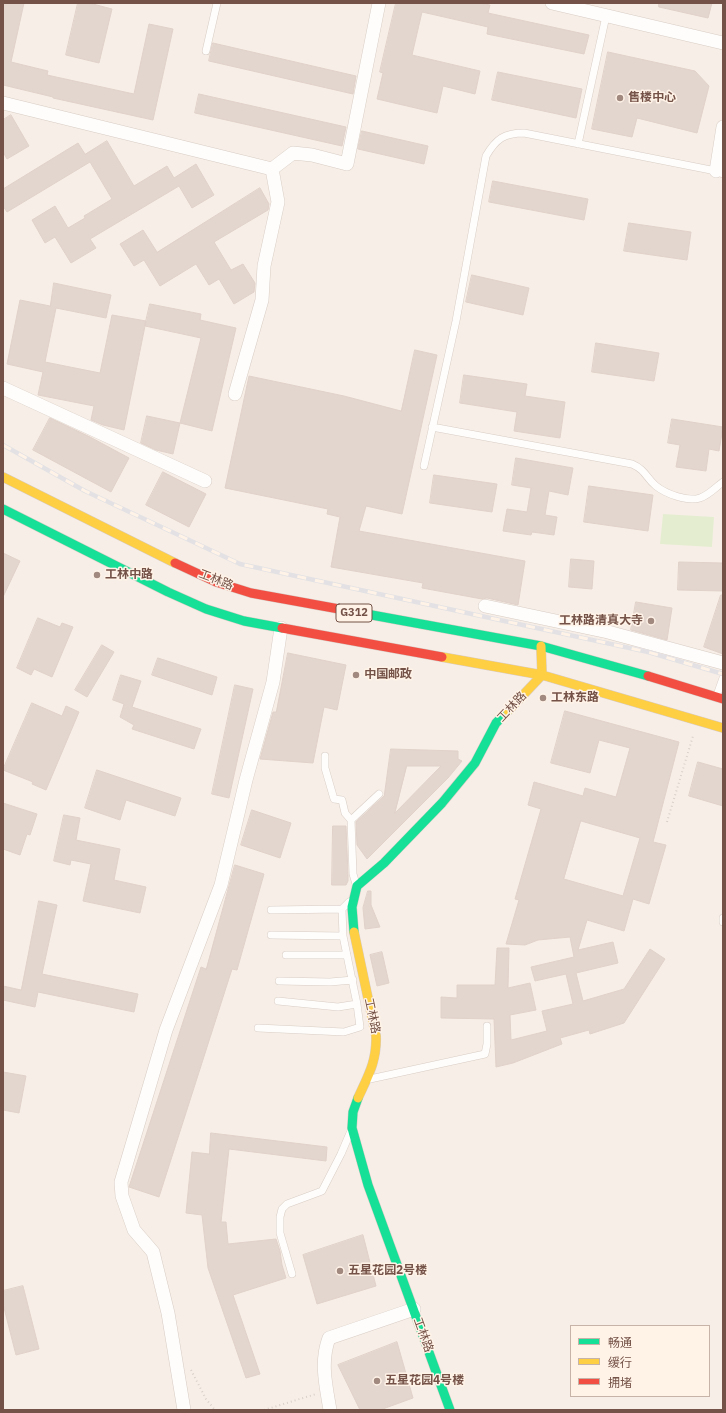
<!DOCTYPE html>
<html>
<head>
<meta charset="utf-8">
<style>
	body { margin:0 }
	#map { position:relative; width:726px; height:1413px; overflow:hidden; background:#f7efe7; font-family:"IBM Plex Sans","Noto Sans SC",sans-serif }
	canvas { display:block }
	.frame { position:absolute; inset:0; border:4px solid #755247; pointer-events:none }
	.legend { position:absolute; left:570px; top:1325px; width:140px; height:72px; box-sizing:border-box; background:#fff3e8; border:1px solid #c8b3a8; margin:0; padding:5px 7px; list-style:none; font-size:12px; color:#755247 }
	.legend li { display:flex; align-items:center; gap:8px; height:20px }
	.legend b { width:20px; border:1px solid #c8b3a8 }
</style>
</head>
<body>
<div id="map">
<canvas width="726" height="1413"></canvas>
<div class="frame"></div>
<ul class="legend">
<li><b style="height:5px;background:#16e098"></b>畅通</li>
<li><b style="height:5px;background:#ffcf43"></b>缓行</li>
<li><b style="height:5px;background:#f24e42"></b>拥堵</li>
</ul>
</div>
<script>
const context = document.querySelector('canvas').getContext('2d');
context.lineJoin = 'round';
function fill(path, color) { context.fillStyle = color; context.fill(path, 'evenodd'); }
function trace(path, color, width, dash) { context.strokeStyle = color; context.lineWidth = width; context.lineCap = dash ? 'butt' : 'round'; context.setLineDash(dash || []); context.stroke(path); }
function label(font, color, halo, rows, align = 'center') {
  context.font = font + ' "IBM Plex Sans","Noto Sans SC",sans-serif'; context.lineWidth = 3; context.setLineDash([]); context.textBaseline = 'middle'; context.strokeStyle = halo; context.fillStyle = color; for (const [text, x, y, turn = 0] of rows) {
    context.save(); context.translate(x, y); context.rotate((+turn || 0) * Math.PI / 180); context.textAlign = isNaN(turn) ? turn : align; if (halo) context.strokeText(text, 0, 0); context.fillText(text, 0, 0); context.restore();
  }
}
fill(new Path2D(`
	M663,514l51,3 -2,30 -52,-3z`), '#e5edd1');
const building = new Path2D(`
	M3,3h21l-13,59 37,9 -1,4 87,19 15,-70 24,5 -20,91 -100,-22v-1l-50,-12z
	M78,3h11l23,6 -13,54 -33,-8z
	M396,3h83l11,2 -2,8 101,22 -5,19 -97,-20 1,-7 -66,-15 -10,43 68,16 -5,23 -32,-8 -6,27 -60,-14 6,-26 -3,-1z
	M659,3h53l-4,15 -49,-11z
	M213,43l143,33 -3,18 -144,-33z
	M608,52l87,19 14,15 -12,47 -60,-15 -5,19 -40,-8z
	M498,72l84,17 -6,29 -84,-18z
	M199,94l147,33 -4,19 -147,-33z
	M11,115l18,31 -22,13 -4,-7v-32z
	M362,131l66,15 -4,18 -66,-15z
	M107,141l27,45 33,-20 7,12 22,-14 18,31 -22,13 -13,-22 -89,53 6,9 -25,15 -16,-26 -10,6 -13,-23 23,-14 13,22 17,-10 -1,-2 28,-17 -22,-37 -83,50 -4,-6v-17l75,-46 7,11z
	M493,181l95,18 -4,21 -95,-18z
	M260,188l9,16 -1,6 -54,32 17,28 12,-6 12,19 -1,9 -20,12 -15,-25 -10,6 -13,-21 -36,22 -16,-26 -10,6 -14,-22 23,-14 14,22z
	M629,223l62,9 -4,28 -63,-9z
	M472,275l57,13 -6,27 -57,-13z
	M54,283l57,12 -5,23 -50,-10 -11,54 55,11 12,-58 34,6 -22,109 -21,-5 -12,-5 3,-14 -56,-11 5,-23 -36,-8 13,-64 30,6z
	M150,304l51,10 -1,6 36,8 -24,103 -32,-8 21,-85 -56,-12z
	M596,343l63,10 -5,28 -62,-9z
	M415,350l22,5 -35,159 -36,-8 -7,25 166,30 -7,44 -31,-7 -5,1 -60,-11 1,-5 -92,-16 9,-50 -13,-3 1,-5 -103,-21 24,-112 95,20 57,15z
	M464,375l63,9 -2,12 40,6 -5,36 -46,-7 3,-19 -57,-9z
	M147,416l33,7 -7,31 -17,-4 -15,-7z
	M50,418l40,19 39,21 -18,34 -78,-42z
	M672,419l51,8 -4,24 -10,-2 -3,22 -30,-4 4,-22 -12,-2z
	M516,458l57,10 -5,27 -19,-4 -4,24 12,2 -3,18 -22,-3 -1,3 -28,-4 4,-22 20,3 4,-24 -19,-3z
	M163,472l43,22 -17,33 -43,-22z
	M434,475l63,9 -5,28 -62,-9z
	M589,486l64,9 -5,36 -64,-9z
	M3,553l17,8 -17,36z
	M571,559l23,2 -2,28 -23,-2z
	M679,562l44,1v28l-45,-1z
	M721,595h2v59l-19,-7z
	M636,602l36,6 -5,32 -36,-10z
	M38,618l22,9 2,-4 11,4 -21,50 -18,-8 -3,6 -14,-7z
	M102,645l12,7 -27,45 -12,-7z
	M288,653l58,12 -9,45 -13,-3 -11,56 -53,-4 13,-47h3z
	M158,658l59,19 -5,18 -60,-20z
	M121,675l20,6 -9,26 69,22 -7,20 -62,-20 2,-4 -14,-8 4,-13 -11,-4z
	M235,685l18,4 -24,109 -17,-4z
	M32,703l30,13 4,-10 13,6 -33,78 -14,-6 1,-2 -30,-12z
	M565,711l114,31 -26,100 13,3 -17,59 -16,-5 -9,32 -37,-11 -9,30 35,-8 5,21 -42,10 7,28 41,-12 26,-40 15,10 -41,64 -34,11 -1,-4 -29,8 2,6 -49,19 -17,4 -2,-48 -53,-1v-21l16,1v-13h38l2,-37h12l-1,40 22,-5 6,27 -26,5 1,25 36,-9 -5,-20 31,-7 -7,-30 -31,7 -4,-14 43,-10 -4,-20 -32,3 -13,5 -19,-1 13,-44 -4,-1 26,-90 -13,-4 6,-23 49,14 2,-8 31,9 14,-49 -31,-8 -9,33 -39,-10zM581,821l59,17 -17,58 -59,-17z
	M391,749l67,2v8l4,2 -14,17 -81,81 -10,-14 -1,-23 28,-26zM407,766h34l-46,47z
	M698,762l25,7v37l-34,-10z
	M97,770l84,28 -6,18 -49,-16 -6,20 -35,-12z
	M3,803l34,11 -7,21 -3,-1 -7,21 -17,-6z
	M252,810l39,13 -11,35 -39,-13z
	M64,815l16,3 -4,22 44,9 -6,31 32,7 -6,26 -57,-12 8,-37 -20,-4 -1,5 -16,-4z
	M333,826h13l2,48v7l-2,4h-14z
	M235,865l29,9 -27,96 -5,-1 -73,228 -30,-10 72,-220 5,2z
	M368,891h3v14l9,22 -15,2 -2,-21z
	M39,901l18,4 -15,69 96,20 -4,18 -96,-20 -3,15 -32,-7v-14l18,4z
	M382,952l7,31 -12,3 -7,-31z
	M3,1072l23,4 -7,37 -16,-3z
	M211,1133l116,14 -1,14 -97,-12 -8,73h5l2,22 48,-5 4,12 2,14 4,13 -53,17 27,79 -14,4 -38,-110 -6,-53 -16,-2 6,-61 17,2z
	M363,1235l13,51 -59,18 -14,-49z
	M23,1286l16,63 -23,6 -13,-51v-13z
	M397,1342l16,56 -33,12h-20l-22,-45z`);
fill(building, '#e3d6cf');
trace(building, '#e0d1c9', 1);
const lane = new Path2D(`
	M206,51l11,-48
	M578,144l28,-128
	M432,427l200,37c14,6 14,14 24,22 10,8 32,16 44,12 9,-3 16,-11 23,-16
	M424,466l32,-145 30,-165c10,-17 18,-23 38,-23l192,38 7,3
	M717,695l6,-17
	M325,756v12l9,31 8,1 3,13 6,7
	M356,884l-3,-10 -2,-54 28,-26
	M271,910l71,-1
	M723,918v4
	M271,935l72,1
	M286,955h61
	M279,981l51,1 23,-2
	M278,1001l60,6 19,-3
	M258,1028l86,4 16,-5 -3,-23 -14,-68 -1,-27 7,-7
	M370,1079l115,-25 2,-10v-18
	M292,1274l-12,-41v-16l2,-8 5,-5 35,-13 19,-37 9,-21`);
const street = new Path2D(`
	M552,3l171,40
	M3,103l269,66 6,33 -14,64 -2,34 -27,94
	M272,169l21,-16 19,2 35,9 32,-161
	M716,171l7,-44
	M3,388l202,93
	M485,606l123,26 115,31
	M184,1410l-16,-97 -15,-61 -19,-22 -12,-34 -1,-14 45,-152 55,-145 25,-105 27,-98 8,-54
	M330,1410c-4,-24 -10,-48 -1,-72l85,-29`);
const fast = new Path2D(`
	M3,509l165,83 38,17 38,12 38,7
	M350,611l191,35 107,30
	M354,932l-2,-25 5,-21 27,-23 58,-60 33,-40 21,-40 12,-12
	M358,1098l-5,14 -1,16 16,57 82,225`);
const slow = new Path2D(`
	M3,477l172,86
	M442,657l100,18 181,53
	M508,711l34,-36 -1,-29
	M354,932l22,104c1,25 -8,40 -18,62`);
const jam = new Path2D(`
	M175,563l41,19 35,11 99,18
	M282,628l160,29
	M648,676l75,23`);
trace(lane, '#d8ccc5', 8);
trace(street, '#d8ccc5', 14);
trace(fast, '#d7cac4', 10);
trace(slow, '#d7cac4', 10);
trace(jam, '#d7cac4', 10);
trace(new Path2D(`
	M667,822l26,-86
	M191,1370l15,29 9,11
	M264,1410l52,-16`), '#d9cfcb', 2, [1, 3]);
trace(lane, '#fefdfb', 7);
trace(street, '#fefdfb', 13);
trace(fast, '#16e098', 9);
trace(slow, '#ffcf43', 9);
trace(jam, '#f24e42', 9);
const rail = new Path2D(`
	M3,445l82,46 155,73 408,88 75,22`);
trace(rail, '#e3e1e4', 4.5);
trace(rail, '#fff3e8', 3, [9]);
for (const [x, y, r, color] of [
	[620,98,4,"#a2897f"],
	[97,575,4,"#a2897f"],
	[651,621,4,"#a2897f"],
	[356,675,4,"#a2897f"],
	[543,698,4,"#a2897f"],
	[340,1271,4,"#a2897f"],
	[377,1381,4,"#a2897f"]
]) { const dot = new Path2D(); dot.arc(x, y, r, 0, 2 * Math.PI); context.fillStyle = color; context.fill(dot); trace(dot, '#fff3e8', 1.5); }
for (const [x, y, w] of [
	[354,613,36]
]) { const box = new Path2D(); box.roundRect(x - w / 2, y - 9, w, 18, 3); context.fillStyle = '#fff3e8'; context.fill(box); trace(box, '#755247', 1); }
label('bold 11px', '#755247', null, [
	["G312",354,613]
]);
label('bold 12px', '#755247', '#fff3e8', [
	["售楼中心",628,98],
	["工林中路",105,575],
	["工林路清真大寺",643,621,"right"],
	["中国邮政",364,675],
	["工林东路",551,698],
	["五星花园2号楼",348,1271],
	["五星花园4号楼",385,1381]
], 'left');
label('12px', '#755247', '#fff3e8', [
	["工林路",216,580,21],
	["工林路",512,707,-47],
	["工林路",372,1016,78],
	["工林路",423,1335,70]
]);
</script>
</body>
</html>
